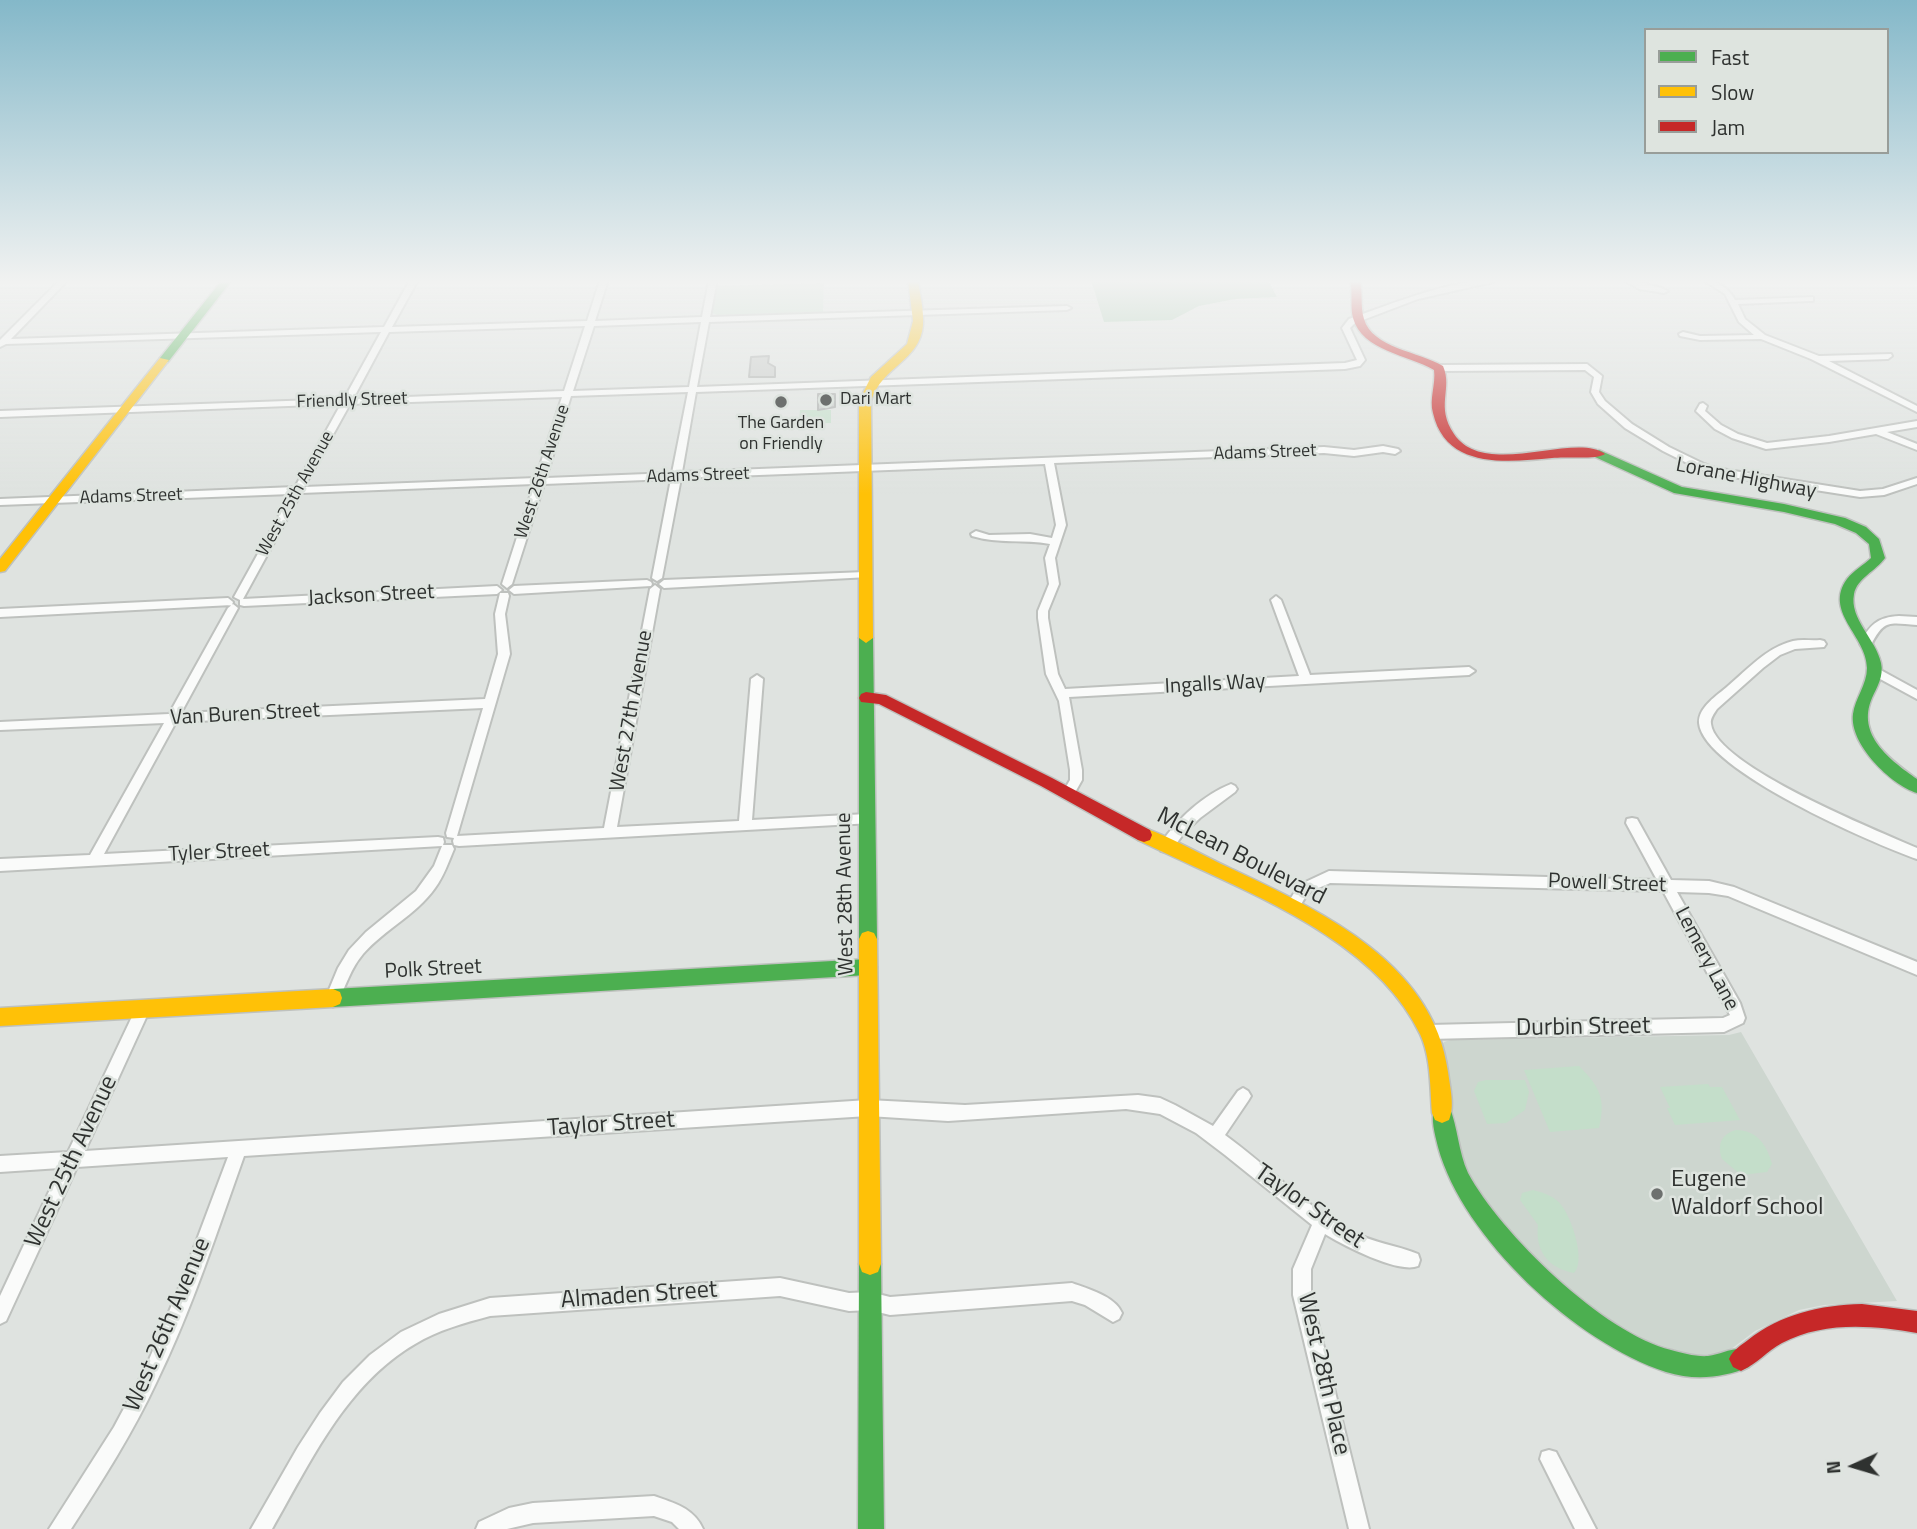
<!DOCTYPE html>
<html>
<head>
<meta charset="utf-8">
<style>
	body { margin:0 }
	#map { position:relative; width:1917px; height:1529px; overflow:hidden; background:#dfe3e0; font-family:"Titillium Web",sans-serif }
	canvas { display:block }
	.legend { position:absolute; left:1644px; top:28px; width:245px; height:126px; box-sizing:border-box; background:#dee4df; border:2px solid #989d99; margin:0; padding:9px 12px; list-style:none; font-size:21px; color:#2f3230 }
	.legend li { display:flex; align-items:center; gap:14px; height:35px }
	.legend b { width:35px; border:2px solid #989d99 }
	.north { position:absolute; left:1819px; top:1431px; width:70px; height:70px; -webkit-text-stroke:5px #dee4df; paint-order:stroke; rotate:266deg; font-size:19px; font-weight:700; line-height:28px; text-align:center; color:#2f3230 }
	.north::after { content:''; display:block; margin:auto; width:24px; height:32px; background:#2f3230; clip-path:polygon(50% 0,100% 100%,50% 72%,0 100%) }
</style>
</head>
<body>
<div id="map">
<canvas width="1917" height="1529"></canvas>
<ul class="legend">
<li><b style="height:9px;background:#4caf50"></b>Fast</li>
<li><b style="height:9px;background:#ffc107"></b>Slow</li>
<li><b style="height:9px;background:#c62828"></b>Jam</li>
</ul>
<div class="north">N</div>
</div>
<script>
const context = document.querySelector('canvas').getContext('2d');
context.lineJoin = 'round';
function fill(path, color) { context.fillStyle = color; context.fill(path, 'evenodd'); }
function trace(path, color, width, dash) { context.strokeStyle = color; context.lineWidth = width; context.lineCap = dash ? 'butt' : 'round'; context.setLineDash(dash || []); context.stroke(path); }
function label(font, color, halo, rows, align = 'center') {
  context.font = font + ' "Titillium Web",sans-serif'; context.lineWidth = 5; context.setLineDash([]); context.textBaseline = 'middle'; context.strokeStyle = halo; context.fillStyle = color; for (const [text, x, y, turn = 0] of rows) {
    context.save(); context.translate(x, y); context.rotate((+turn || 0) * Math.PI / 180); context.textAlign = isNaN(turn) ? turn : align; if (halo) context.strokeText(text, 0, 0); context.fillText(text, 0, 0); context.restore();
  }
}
fill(new Path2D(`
	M1741,1032l156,269 -73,4 -25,5 -44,21 -33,25h-29l-45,-15 -32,-18 -28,-19 -65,-54 -48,-63 -18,-40 -16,-101 3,-4 6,-2 279,-5z`), '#cdd6cf');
fill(new Path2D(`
	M824,283l-1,29 -106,3 -5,-2 4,-27z
	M800,410h31v13l-32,1z
	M1579,1066c21,21 27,33 20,62l-49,4 -26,-62z
	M1486,1080h39l4,12 -4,18 -19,13 -19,1 -13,-33 4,-9z
	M1708,1084l2,3h12l18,33 -65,5 -8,-17h3l-10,-21z
	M1736,1130c21,0 31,15 36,34l-5,8 -26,3 -19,-16c-5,-14 -1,-25 14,-29z
	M1533,1190c11,3 22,6 29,16 10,13 24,55 12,67 -26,-5 -39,-22 -36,-48l-18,-25 2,-7z`), '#c4deca');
fill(new Path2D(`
	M1091,280h177l9,17 -42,2 -36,7 -27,14 -68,2z`), '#a4caae');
const building = new Path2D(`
	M769,356l-1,7 7,4v10h-26l2,-20z
	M818,394h17v13l-17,3z`);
fill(building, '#c6c9c7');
trace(building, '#aaadab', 2);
const street = new Path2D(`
	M60,280h8l-57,59 373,-12 26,-47h8l-26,47 195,-6 13,-41h8l-13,41 107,-4 7,-37h8l-7,37 357,-11 4,2 -4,2 -358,12 -12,65 648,-24 12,-3 -15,-32 7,-9c45,-16 100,-39 148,-39l-4,2 -75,17 -63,24 -5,5 15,32 -5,6 -15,3 -649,23 -14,80 642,-25 30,3 29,-4 15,3 2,2 -5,3 -12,-2 -29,4 -30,-3 -270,10 12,62 -11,33 4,26 -11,27v7l10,56 7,15 234,-13 -28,-76 5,-4 5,4 29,75 159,-8 6,4 -6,4 -400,22 13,73v10l-9,16h-8l-2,-4 7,-12v-10l-11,-69 -13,-27 -8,-56v-7l11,-27 -4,-26 5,-14c-26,-5 -52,0 -78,-8l-1,-2 5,-3 13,4 41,-1 22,4 4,-13 -11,-61 -364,14 -19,100 -5,3 -5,-3 19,-99 -127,5 -32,100 -5,4 -5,-4 32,-100 -233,9 -58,106 254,-13 5,4 -5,4 -253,12 -4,-1v-5l-6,-3 57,-103 -291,11v-6l295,-12 46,-83 -341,13v-6l344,-12 37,-67 -375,12 -6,3v-7zM701,322l-12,65 -116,4 21,-65zM585,326l-21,65 -211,8 36,-67zM688,392l-16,81 -126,5 25,-82zM562,397l-26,81 -232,9 46,-83z
	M1624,280c9,0 36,7 44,11l-4,2 -25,-4z
	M1703,280c13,0 26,8 32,20l78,-3v4h-3l-72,3 7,15 20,16 54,21 72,-2 1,2 -4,3 -59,2 88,45v6l-106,-53 -50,-20 -61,1 -20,-4 -1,-2 4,-2 17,4 54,-1 -15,-13 -14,-28z
	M1587,364l15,12 -3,16 6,9 27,23 37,23 35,17 11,4 145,23 23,-2 34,-11v6l-33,11 -24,2 -147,-23 -16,-6 -34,-17 -38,-23 -27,-24 -7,-12 3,-15 -9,-7 -146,1 -4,-3 4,-3z
	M1703,403l4,3 -2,5 16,14 17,9 29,9 62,-7 88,-15v6l-30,5 30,12v6l-41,-16 -47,8 -63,7 -34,-11 -17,-9 -19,-18 4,-7z
	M865,572l4,1v4l-205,11 -5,-4 5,-4z
	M647,580l4,2 1,2 -1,2 -137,8 -5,-4 5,-4z
	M655,585l5,4 -43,238 122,-6 12,-142 6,-4 6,4 -11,141 115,-6 5,1 1,4 -1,4 -413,23 -5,-1 -1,-4 1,-3 -7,-1 -1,-4 37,-125 -307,14 -72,132 334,-17 5,1 1,4 -1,3h9l2,4c-6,14 -10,27 -19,39 -19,27 -50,41 -72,66 -12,14 -17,31 -25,48l-5,2 -5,-2 -2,-5 12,-29 11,-18 17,-18 50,-41 18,-25 8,-20 -442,25v-12l90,-4 74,-132 -164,7v-8l169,-8 59,-106 5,-4 5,4 -57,105 304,-14 13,-45 -3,-40 5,-21h8l1,3 -4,18 5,40 -53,182 147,-8 46,-239z
	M228,598l5,4 -1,3 -232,12v-8z
	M1899,616l18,1v8c-29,-2 -33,-6 -47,22h-8l-2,-3c9,-19 18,-27 39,-28z
	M1820,640l4,1 2,3 -2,3 -29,2 -15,6 -17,13 -46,41c-3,5 -7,9 -6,15 5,42 167,107 206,124v11c-43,-15 -214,-89 -218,-136 -1,-16 19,-28 29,-37 20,-17 38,-38 65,-45 9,-2 18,0 27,-1z
	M1875,667l42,23v9l-46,-25 -2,-3z
	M1231,784l4,2 2,3 -2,3 -35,26 -16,15 -13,18 -5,1 -5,-1 -2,-4 2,-4c17,-24 42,-48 70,-59z
	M1632,818l5,1 34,61 38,1 25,6 183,75v13l-189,-79 -19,-3 -32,-1 63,111 5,15 -2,5 -19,9 -295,7 -5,-2 -2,-5 2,-5 5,-2 294,-7 7,-3 -67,-124 -333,-8c-6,3 -16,6 -21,10 -9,8 -7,20 -21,17l-2,-4 13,-21 30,-14 328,9 -31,-57 1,-4z
	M143,1002l5,2 2,5 -65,142 783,-51 97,5 173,-10 22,3 15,7 38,21 25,-35 5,-3 5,3 3,5 -3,5 -23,34c43,31 80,71 126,96 22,12 45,14 67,23l2,6 -2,6c-20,8 -75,-21 -93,-32l-14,35v26l58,234h-20l-56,-234v-26l19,-44 -87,-70 -29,-22 -36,-19 -34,-5 -178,12 -80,-5 -624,40c-27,76 -52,153 -87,225 -24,52 -55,100 -86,148h-22l65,-102 32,-60 32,-77 50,-133 -151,10 -71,154 -6,3v-28l60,-128 -60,4v-16l68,-4 70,-148z
	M780,1278l69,15 21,-1 20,5 182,-14c16,6 43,13 50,30l-3,6 -6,3 -28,-17 -13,-4 -182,14 -20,-5 -21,1 -69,-15 -290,20c-26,7 -52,14 -75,28 -69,40 -105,119 -143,185h-21l47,-82 22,-34 23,-31 27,-27 31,-23 38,-18 51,-16z
	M1549,1450l7,2 40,77h-21l-35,-70 2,-7z
	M654,1496c20,7 40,12 49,33h-24l-7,-7 -18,-6 -121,7 -26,6h-31l3,-7 30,-14 24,-5z`);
const fast = new Path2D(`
	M222,280h10l-64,82h-8v-4z
	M1599,450l83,37 102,17 61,14 21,9 13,12 6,19c-9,13 -28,20 -31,36 -5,25 22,45 27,69 3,13 -4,24 -9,35 -16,37 18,62 45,81v14c-26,-8 -68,-49 -64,-79 2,-16 14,-29 14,-46 0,-32 -44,-56 -20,-89 7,-9 17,-14 24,-21l-2,-14 -13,-11 -21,-9 -51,-12 -110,-19 -79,-36 -2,-3z
	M866,633l7,5 4,301 -3,6 -6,2 -6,-2 -3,-6v-301z
	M868,959l6,2 3,6 -3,6 -6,2 -535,32 -7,-3 -2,-6 2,-6 7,-3z
	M1442,1103l7,3c9,21 9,45 19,67 32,60 136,161 203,177 10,3 26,7 37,6 15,-2 27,-11 41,-5l4,8 -4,8c-27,11 -54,14 -83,5 -89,-29 -203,-133 -228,-225 -3,-13 -8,-28 -3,-41z
	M870,1253l8,3 3,8 3,265h-26l1,-265 3,-8z`);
const slow = new Path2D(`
	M908,280h10c2,15 6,30 5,45 -3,36 -41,41 -52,76l2,237 -7,5 -7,-5v-237l12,-24 36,-33 6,-23z
	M160,358l9,2 -164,211 -5,1v-13z
	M1144,828c30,10 59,28 88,41 89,42 202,94 216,203 2,15 7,35 1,48l-7,3 -7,-3 -3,-7c-2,-25 -1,-56 -12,-79 -48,-101 -188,-147 -282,-194l-2,-5 2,-5z
	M868,931l6,2 3,6 4,325 -3,8 -8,3 -8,-3 -3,-8v-325l3,-6z
	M333,989l7,3 2,6 -2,6 -7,3 -333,19v-18z`);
const jam = new Path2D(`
	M1350,280h10c3,13 0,26 4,39 8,29 56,33 79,47 10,23 -8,40 11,68 31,46 121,-3 151,20 -8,6 -41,2 -53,4 -44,4 -106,12 -119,-45 -4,-14 3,-29 1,-43 -25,-15 -72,-19 -81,-52 -3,-12 0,-25 -3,-38z
	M866,692l20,3 166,83 98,52 2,5 -2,5 -6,2 -6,-2 -97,-54 -162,-82 -18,-2 -2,-4 2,-4z
	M1862,1304l55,7v22c-44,-8 -94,-12 -135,10 -15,8 -25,21 -41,28l-8,-4 -4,-8c4,-9 11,-13 19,-19 33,-26 72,-35 114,-36z`);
trace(street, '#bec1be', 4);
trace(fast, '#bec1be', 3);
trace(slow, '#bec1be', 3);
trace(jam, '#bec1be', 3);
fill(street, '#fafbfa');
fill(fast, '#4caf50');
fill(slow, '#ffc107');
fill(jam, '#c62828');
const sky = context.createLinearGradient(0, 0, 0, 494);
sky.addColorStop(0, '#84b8c9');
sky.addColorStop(0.57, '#f1f2f1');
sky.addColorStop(1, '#f1f2f100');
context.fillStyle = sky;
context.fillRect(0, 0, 1917, 494);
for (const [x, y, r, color] of [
	[826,400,7,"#6d706e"],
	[781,402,7,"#6d706e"],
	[1657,1194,7,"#6d706e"]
]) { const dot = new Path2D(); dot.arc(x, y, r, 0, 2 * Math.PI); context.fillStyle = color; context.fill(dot); trace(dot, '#dee4df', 2.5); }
label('18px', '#2f3230', '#dee4df', [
	["Dari Mart",840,400],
	["The Garden",781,424,"center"],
	["on Friendly",781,445,"center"]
], 'left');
label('18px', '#2f3230', '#dee4df', [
	["Friendly Street",352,401,-2],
	["Adams Street",1265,453,-2],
	["West 26th Avenue",543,472,-72],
	["Adams Street",698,476,-2],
	["West 25th Avenue",296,494,-61],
	["Adams Street",131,497,-2]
]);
label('21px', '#2f3230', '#dee4df', [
	["Lorane Highway",1746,479,11],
	["Jackson Street",371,596,-3],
	["Ingalls Way",1215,685,-3],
	["West 27th Avenue",632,711,-80],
	["Van Buren Street",245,715,-3],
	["Tyler Street",219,853,-3],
	["Powell Street",1607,884,2],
	["West 28th Avenue",846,894,-91],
	["Lemery Lane",1706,959,62],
	["Polk Street",433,970,-3]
]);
label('24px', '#2f3230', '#dee4df', [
	["McLean Boulevard",1241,857,27],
	["Durbin Street",1583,1028,-1],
	["Taylor Street",611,1125,-4],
	["West 25th Avenue",72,1162,-65],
	["Taylor Street",1309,1207,35],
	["Almaden Street",639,1296,-4],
	["West 26th Avenue",168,1325,-67],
	["West 28th Place",1323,1374,77]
]);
label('24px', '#2f3230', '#dee4df', [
	["Eugene",1671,1180],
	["Waldorf School",1671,1208]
], 'left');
</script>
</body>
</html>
